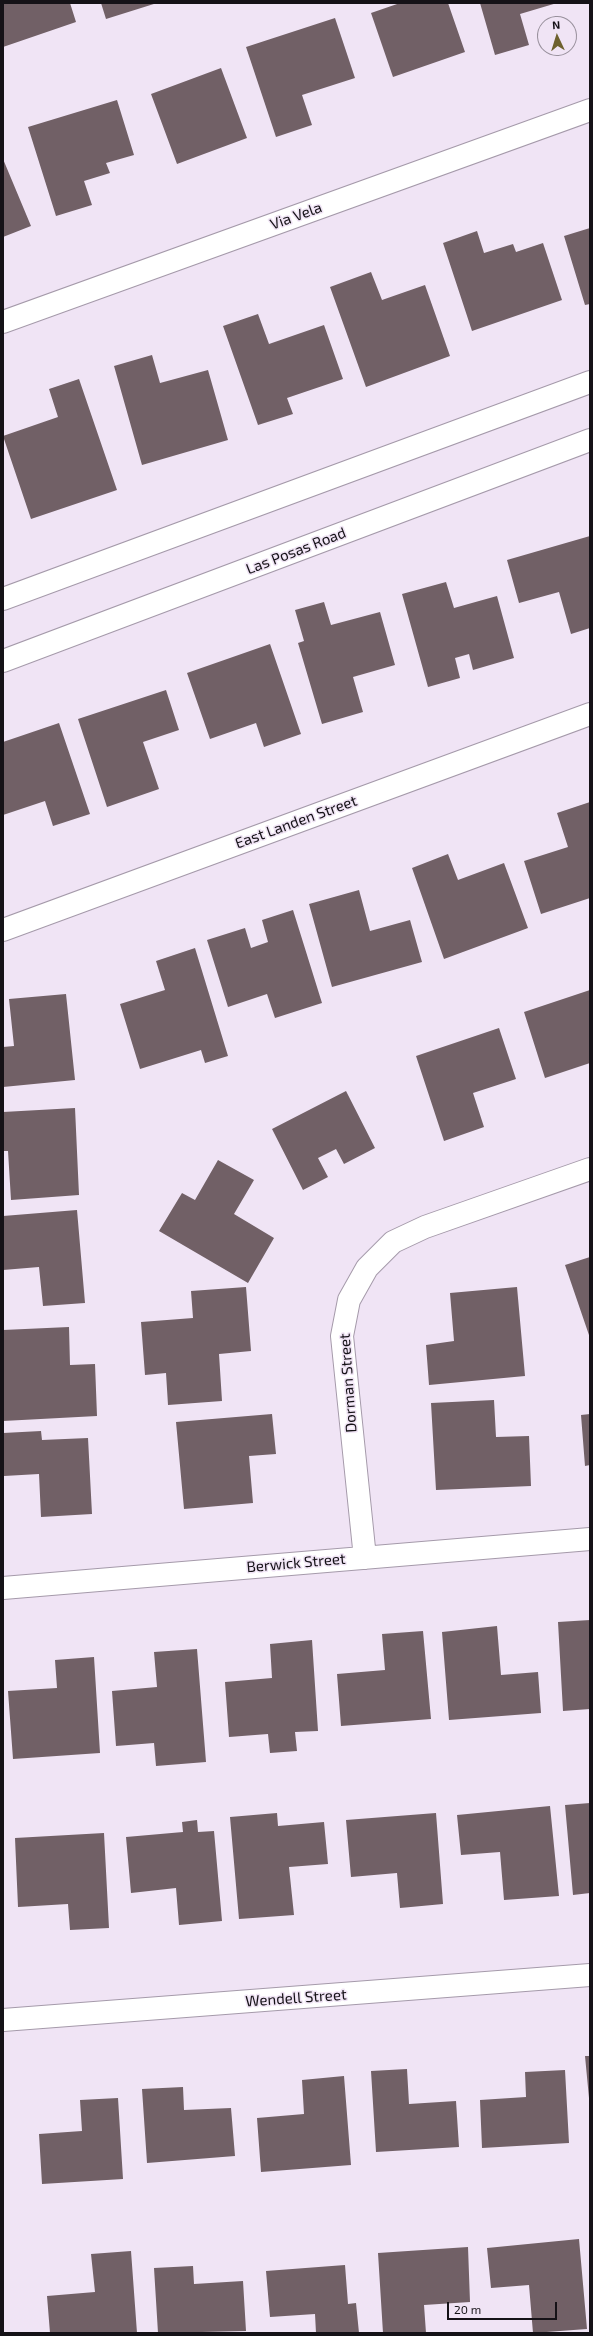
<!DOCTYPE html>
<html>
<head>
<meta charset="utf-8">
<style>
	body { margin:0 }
	#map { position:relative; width:593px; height:2336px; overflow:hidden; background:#f0e4f5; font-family:"Exo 2",sans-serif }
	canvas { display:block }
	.frame { position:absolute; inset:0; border:4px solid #151217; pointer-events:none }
	.north { position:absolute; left:537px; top:16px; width:40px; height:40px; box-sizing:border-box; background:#f0e4f5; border:1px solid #98909c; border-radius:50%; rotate:356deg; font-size:11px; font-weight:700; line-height:16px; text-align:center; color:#151217 }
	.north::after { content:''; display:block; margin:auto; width:14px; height:18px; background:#6e612e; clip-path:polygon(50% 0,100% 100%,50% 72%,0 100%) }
	.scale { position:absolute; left:447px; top:2302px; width:110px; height:18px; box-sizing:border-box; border:2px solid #151217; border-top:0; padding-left:5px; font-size:12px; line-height:14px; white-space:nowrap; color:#151217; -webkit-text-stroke:3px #f0e4f5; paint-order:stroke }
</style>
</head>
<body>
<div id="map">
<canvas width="593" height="2336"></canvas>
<div class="frame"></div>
<div class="north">N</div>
<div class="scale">20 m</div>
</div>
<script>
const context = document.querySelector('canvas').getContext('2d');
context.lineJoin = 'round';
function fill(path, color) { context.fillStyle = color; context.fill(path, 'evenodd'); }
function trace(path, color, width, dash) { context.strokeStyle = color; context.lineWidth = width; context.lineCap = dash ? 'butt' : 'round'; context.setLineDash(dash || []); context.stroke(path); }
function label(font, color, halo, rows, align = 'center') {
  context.font = font + ' "Exo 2",sans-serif'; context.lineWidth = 3; context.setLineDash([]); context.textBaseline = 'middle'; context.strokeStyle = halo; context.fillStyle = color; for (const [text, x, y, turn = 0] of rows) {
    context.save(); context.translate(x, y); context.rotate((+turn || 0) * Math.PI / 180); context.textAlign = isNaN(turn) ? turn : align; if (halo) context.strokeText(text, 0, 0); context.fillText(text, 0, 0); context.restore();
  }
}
fill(new Path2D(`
	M3,3h67l6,19 -73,25z
	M101,3h56l-51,16z
	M400,3h48l17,49 -72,25 -22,-64z
	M480,3h77l-37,11 9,31 -34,10z
	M335,18l20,60 -53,17 10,30 -36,12 -30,-90z
	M221,68l26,70 -70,26 -26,-70z
	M117,100l17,55 -28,8 4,10 -26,8 8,24 -36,11 -28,-89z
	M3,159l28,67 -28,11z
	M590,228v76l-5,1 -21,-69z
	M477,231l7,22 29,-9 3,8 27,-9 19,57 -90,31 -29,-88z
	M371,272l11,28 43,-15 25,71 -84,31 -36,-100z
	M258,314l11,30 55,-19 19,54 -56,19 6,16 -35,11 -35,-99z
	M152,355l8,28 48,-13 20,70 -86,25 -28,-99z
	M79,379l38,111 -86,29 -28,-83 55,-19 -9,-28z
	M590,536v92l-19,6 -12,-42 -40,11 -12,-43z
	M446,582l8,26 43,-12 17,62 -41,12 -4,-16 -14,4 5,20 -32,9 -26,-93z
	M324,602l7,23 49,-13 15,53 -42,12 10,35 -41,12 -24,-81 6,-2 -9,-31z
	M270,644l31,90 -37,13 -8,-24 -46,16 -23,-66z
	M166,690l13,40 -36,12 16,47 -52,18 -29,-88z
	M59,723l31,91 -37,12 -8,-25 -42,14v-73z
	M590,802v96l-49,16 -17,-53 44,-14 -11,-34z
	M448,854l10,26 46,-17 24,65 -84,31 -32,-91z
	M359,890l11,41 40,-11 12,42 -90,25 -23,-83z
	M293,910l29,93 -47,15 -8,-24 -39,13 -21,-67 38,-12 6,20 17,-6 -6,-22z
	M195,948l33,108 -23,7 -4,-13 -61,19 -20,-65 45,-14 -9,-29z
	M590,990v73l-45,15 -21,-66z
	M66,994l9,86 -72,7v-40l11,-1 -5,-47z
	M499,1028l17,51 -43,14 11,34 -40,14 -28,-85z
	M346,1091l29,57 -31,16 -8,-15 -18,9 10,19 -25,13 -31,-61z
	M75,1108l4,87 -68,5 -3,-49h-5v-39z
	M218,1160l36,20 -20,34 40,24 -26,45 -89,-52 23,-38 13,7z
	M77,1210l8,93 -42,3 -4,-39 -36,3v-54z
	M590,1257v81l-25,-73z
	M246,1287l5,64 -32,3 3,47 -54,4 -2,-32 -21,2 -4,-53 52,-4 -2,-27z
	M517,1287l8,89 -96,9 -3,-40 28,-4 -4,-48z
	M69,1327l1,38 25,-1 2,52 -94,5v-91z
	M494,1400l2,37 33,-1 2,50 -95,4 -5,-87z
	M272,1414l4,40 -27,2 4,47 -69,6 -8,-87z
	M590,1414v51l-5,1 -4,-51z
	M41,1431l1,9 46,-2 4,76 -51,3 -2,-43 -35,2 -1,-43z
	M590,1620v89l-27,2 -5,-89z
	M497,1626l4,49 37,-3 3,41 -92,7 -7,-88z
	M423,1631l8,88 -90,7 -4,-52 48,-4 -3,-36z
	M312,1640l6,91 -23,1 2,19 -27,2 -2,-19 -39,3 -4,-55 47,-4 -2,-34z
	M197,1649l9,113 -50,4 -2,-23 -38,3 -4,-55 45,-4 -3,-35z
	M94,1657l6,96 -87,6 -5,-68 49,-3 -2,-28z
	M590,1803v90l-17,2 -8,-90z
	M550,1806l9,90 -55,4 -4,-48 -39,3 -4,-40z
	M277,1813l1,13 46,-4 4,42 -39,3 5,48 -55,4 -9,-102z
	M436,1813l7,91 -43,4 -3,-35 -46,4 -5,-57z
	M197,1820l1,12 16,-1 8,90 -43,4 -3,-37 -45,5 -5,-56 57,-5 -1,-10z
	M104,1833l5,95 -39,2 -2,-26 -50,3 -3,-69z
	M585,2056h5v42h-1z
	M407,2069l2,35 47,-3 3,46 -83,5 -5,-81z
	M565,2070l4,73 -87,5 -2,-48 46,-3 -1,-25z
	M344,2076l7,89 -90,7 -4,-54 47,-4 -2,-34z
	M183,2087l1,23 47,-2 4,48 -88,7 -5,-74z
	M118,2098l5,81 -81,5 -3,-50 43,-3 -2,-31z
	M579,2239l8,90 -54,4 -4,-48 -38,3 -4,-40z
	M468,2247l2,55 -46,3 2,28h-43l-5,-80z
	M131,2251l6,82h-87l-3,-37 48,-4 -4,-38z
	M345,2265l3,39 8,-1 3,30h-43l-1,-19 -45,3 -4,-46z
	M193,2266l1,18 49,-3 3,50 -88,2 -4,-65z`), '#716066');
const minor = new Path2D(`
	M3,322l587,-212
	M3,930l587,-216
	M365,1558l-23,-222 7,-36 18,-32 26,-26 32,-15 165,-58
	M3,1588l587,-49
	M3,2020l587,-45`);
const major = new Path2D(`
	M3,599l587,-217
	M3,661l587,-221`);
trace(minor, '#a59aaa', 24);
trace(major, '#a59aaa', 24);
trace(minor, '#fff', 22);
trace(major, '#fff', 22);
label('15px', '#151217', '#f0e4f5', [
	["Via Vela",296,216,-20],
	["Las Posas Road",296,551,-21],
	["East Landen Street",296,822,-20],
	["Dorman Street",348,1383,-94],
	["Berwick Street",296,1563,-5],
	["Wendell Street",296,1998,-4]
]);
</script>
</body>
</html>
